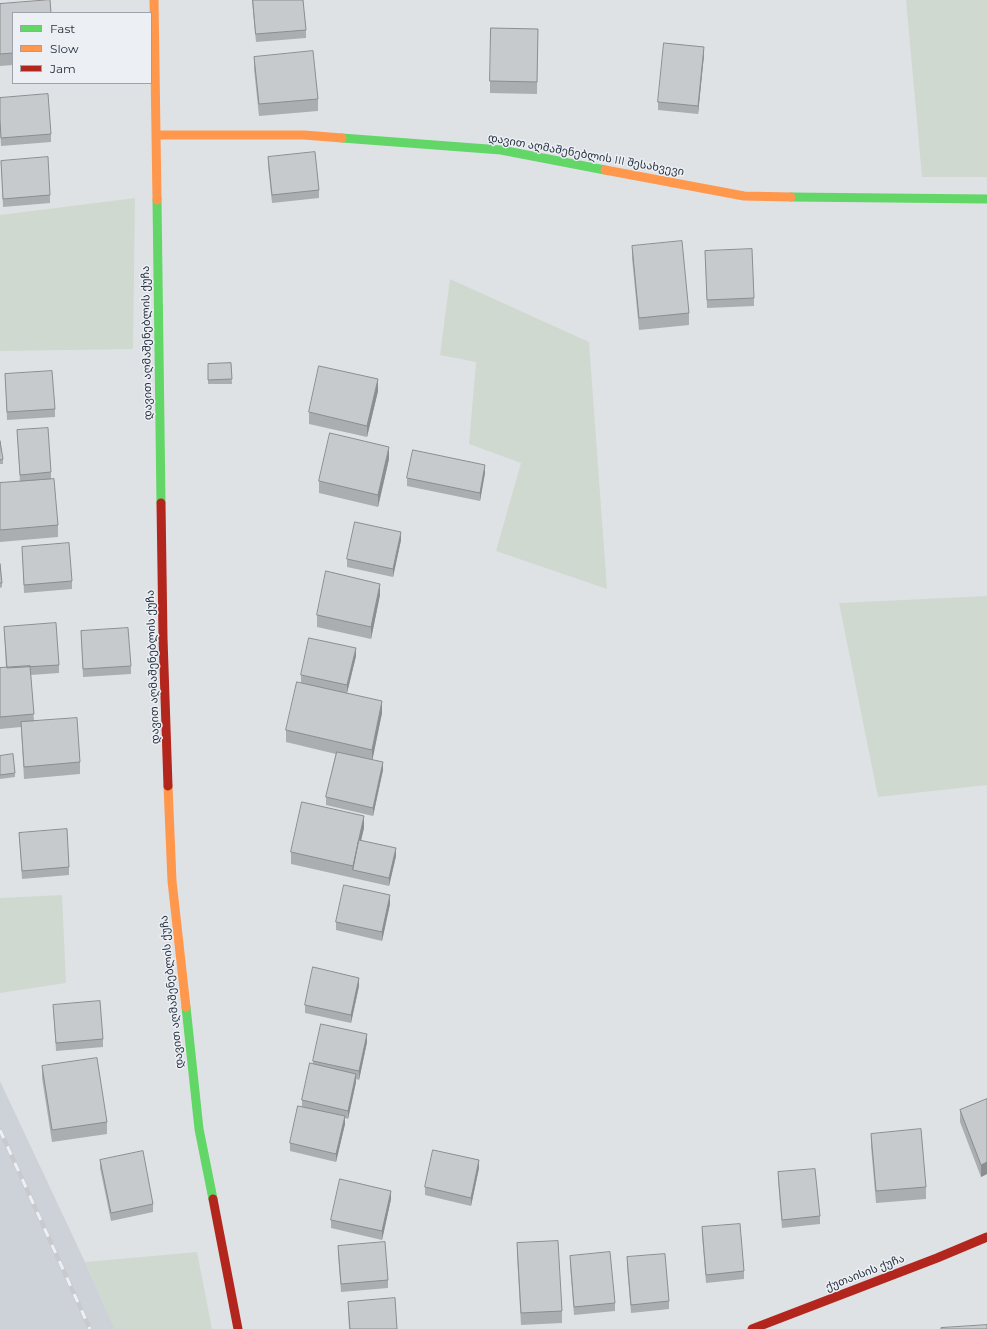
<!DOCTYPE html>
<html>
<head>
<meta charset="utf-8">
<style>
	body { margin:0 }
	#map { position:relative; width:987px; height:1329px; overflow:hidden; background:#dfe2e5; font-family:Montserrat,sans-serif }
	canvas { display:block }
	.legend { position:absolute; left:12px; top:12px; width:140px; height:72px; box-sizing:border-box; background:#ecf0f5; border:1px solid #9da3ac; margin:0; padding:5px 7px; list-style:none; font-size:12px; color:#26303e }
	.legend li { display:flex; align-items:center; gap:8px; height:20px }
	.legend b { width:20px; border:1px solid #9da3ac }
</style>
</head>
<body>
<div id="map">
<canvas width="987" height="1329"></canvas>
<ul class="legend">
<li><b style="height:5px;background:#63d668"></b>Fast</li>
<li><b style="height:5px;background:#ff974d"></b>Slow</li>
<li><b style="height:5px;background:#b3261e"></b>Jam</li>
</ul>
</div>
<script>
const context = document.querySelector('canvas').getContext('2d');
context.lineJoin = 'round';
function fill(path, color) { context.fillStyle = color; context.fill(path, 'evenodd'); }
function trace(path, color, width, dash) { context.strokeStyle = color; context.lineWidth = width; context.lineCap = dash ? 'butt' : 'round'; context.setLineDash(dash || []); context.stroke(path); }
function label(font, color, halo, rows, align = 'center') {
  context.font = font + ' Montserrat,"Noto Sans Georgian",sans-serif'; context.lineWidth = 3; context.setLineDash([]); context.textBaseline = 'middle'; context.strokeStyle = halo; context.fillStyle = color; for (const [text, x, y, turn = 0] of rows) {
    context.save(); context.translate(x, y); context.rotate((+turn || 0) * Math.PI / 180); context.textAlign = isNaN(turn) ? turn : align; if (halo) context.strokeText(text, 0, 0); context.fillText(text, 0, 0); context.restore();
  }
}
fill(new Path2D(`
	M0,1081l85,181 30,67h-115z`), '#cdd2d8');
fill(new Path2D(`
	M906,0h81v177h-65z
	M135,198l-2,151 -133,2v-136z
	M450,279l139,63 18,247 -111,-38 25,-88 -52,-19 7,-82 -36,-7z
	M987,596v189l-109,12 -39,-194z
	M62,895l4,88 -66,10v-95z
	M197,1252l15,77h-97l-30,-67z`), '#d0d9d0');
trace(new Path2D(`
	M342,138l159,12 104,20
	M791,197l196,2
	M157,200l4,303
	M186,1007l13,122 14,70`), '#63d668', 9);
trace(new Path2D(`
	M154,0l3,200
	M156,135h148l38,3
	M605,170l139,26 47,1
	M168,786l4,95 14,126`), '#ff974d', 9);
trace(new Path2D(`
	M161,503l2,135 5,148
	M213,1199l25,130
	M752,1329l185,-71 50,-21`), '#b3261e', 9);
const rail = new Path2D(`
	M0,1130l90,199`);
trace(rail, '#c8cacd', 4.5);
trace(rail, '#ecf0f5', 3, [9]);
fill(new Path2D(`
	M252,0h51l3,30v8l-50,4z
	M0,4l13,9v52l-13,1z
	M538,29l-1,65 -47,-1v-12z
	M704,55l-6,59 -40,-4v-8z
	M254,57l64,42v12l-59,5 -5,-47z
	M0,98l51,36v8l-50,4 -1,-18z
	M268,157l51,33v8l-47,5 -4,-38z
	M1,161l49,34v8l-47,4z
	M632,246l57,67v12l-50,5 -7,-72z
	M705,251l49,47v8l-47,2z
	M231,363l1,21h-24v-20z
	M5,374l50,35v8l-48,3z
	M378,391l-11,46 -58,-13v-12z
	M17,430l34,42v8l7,45v12l-58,5v-59l20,-1z
	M0,441l3,18v5h-3z
	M389,459l-11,48 -59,-14v-12z
	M485,473l-5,28 -73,-15v-8z
	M401,540l-8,37 -46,-10v-8z
	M22,547l50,34v8l-48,4z
	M0,564l2,19v4l-2,1z
	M380,595l-9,44 -54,-12v-12z
	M4,627l55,38v8l-28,2 3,46 46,41v12l-56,5 -3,-52 -21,2v-61h6z
	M81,631l50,35v8l-48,3z
	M356,656l-9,37 35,20 -10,47 11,10 -10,46 -47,-11v-8l10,-43 -50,-12v-12l15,-47v-8z
	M0,756l15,17v4l-15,2z
	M364,828l-3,12 35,16 -7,30 -98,-22v-12z
	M19,833l50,34v8l-47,4z
	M390,904l-8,37 -46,-11v-8z
	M359,986l-8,37 -46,-10v-8z
	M53,1005l50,34v8l-47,4z
	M367,1042l-8,38 -3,-1v3l-8,37 -3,-1v6l-9,38 -46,-11v-8l12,-36v-7l11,-36v-3z
	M42,1066l65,56v12l-55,8 -10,-64z
	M987,1099v75l-6,3 -21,-55v-12z
	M871,1134l55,53v12l-50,4 -5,-57z
	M100,1160l53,44v8l-42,9 -11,-53z
	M479,1168l-8,38 -46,-11v-8z
	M778,1172l42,44v8l-38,4 -4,-48z
	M391,1199l-9,41 -51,-12v-8z
	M702,1227l42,44v8l-38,4 -4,-48z
	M517,1243l45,68v12l-41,2 -4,-70z
	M338,1246l50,34v8l-47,4 -3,-38z
	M570,1256l45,47v8l-41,4 -4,-51z
	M627,1257l42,44v8l-38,4 -4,-47z
	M348,1302l49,27h-48l-1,-19z`), '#abaeb0');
fill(new Path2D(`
	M704,47v8l-6,59v-8z
	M378,379v12l-11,46v-11z
	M389,447v12l-11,48v-12z
	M485,465v8l-5,28v-8z
	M401,532v8l-8,37v-8z
	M380,584v11l-9,44v-12z
	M356,648v8l-9,37v-8z
	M382,701v12l-10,49v-12z
	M383,762v8l-10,46v-8z
	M364,816v12l-10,42h-1v-4z
	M396,848v8l-7,30v-8z
	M390,895v9l-8,37v-9z
	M359,978v8l-8,37v-8z
	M367,1034v8l-8,38v-9z
	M356,1074v8l-8,37v-8z
	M345,1116v8l-9,38v-8z
	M479,1160v8l-8,38v-8z
	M987,1162v12l-6,3v-12z
	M391,1191v8l-9,41v-9z`), '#8b8d90');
const building = new Path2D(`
	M50,0l1,13h-38v40l-13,1v-50z
	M253,0h50l3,30 -50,4z
	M491,28l47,1 -1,53 -47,-1z
	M664,43l40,4 -6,59 -40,-4z
	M313,51l5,48 -59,5 -5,-47z
	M48,94l3,40 -50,4 -1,-18v-22z
	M315,152l4,38 -47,5 -4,-38z
	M48,157l2,38 -47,4 -2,-38z
	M682,241l7,72 -50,5 -7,-72z
	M752,249l2,49 -47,2 -2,-49z
	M231,363l1,16 -24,1v-16z
	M319,366l59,13 -11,47 -58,-14z
	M52,371l3,38 -48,3 -2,-38z
	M48,428l3,44 -31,3 -3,-45z
	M330,433l59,14 -11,48 -59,-14z
	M0,441l3,18 -3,1z
	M413,450l72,15 -5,28 -73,-15z
	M54,479l4,46 -58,5v-47z
	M355,522l46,10 -8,37 -46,-10z
	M69,543l3,38 -48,4 -2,-38z
	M0,564l2,19h-2z
	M326,571l54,13 -9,43 -54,-12z
	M56,623l3,42 -52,3 -3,-41z
	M128,628l3,38 -48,3 -2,-38z
	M309,638l47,10 -9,37 -46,-10z
	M30,666l4,48 -34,3v-49z
	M297,682l85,19 -10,49 -86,-20z
	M77,718l3,44 -56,5 -3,-45z
	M337,752l46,10 -10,46 -47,-11z
	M13,754l2,19 -15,2v-19z
	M302,802l62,14 -11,50 -62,-14z
	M67,829l2,38 -47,4 -3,-38z
	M359,840l37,8 -7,30 -36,-8z
	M344,885l46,10 -8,37 -46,-10z
	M313,967l46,11 -8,37 -46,-10z
	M100,1001l3,38 -47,4 -3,-38z
	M321,1024l46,10 -8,37 -46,-10z
	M97,1058l10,64 -55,8 -10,-64z
	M310,1063l46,11 -8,37 -46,-11z
	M987,1099v63l-6,3 -21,-55z
	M298,1106l47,10 -9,38 -46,-11z
	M921,1129l5,58 -50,4 -5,-57z
	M433,1150l46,10 -8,38 -46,-11z
	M143,1151l10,53 -42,9 -11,-53z
	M815,1169l5,47 -38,4 -4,-48z
	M340,1179l51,12 -9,40 -51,-11z
	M740,1224l4,47 -38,4 -4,-48z
	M558,1241l4,70 -41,2 -4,-70z
	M385,1242l3,38 -47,4 -3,-38z
	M610,1252l5,51 -41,4 -4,-51z
	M665,1254l4,47 -38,4 -4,-48z
	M395,1298l2,31h-47l-2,-27z
	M987,1325v4h-46v-1z`);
fill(building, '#c7cacd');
trace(building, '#8b8d90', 1);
label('11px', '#26303e', '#ecf0f5', [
	["დავით აღმაშენებლის III შესახვევი",586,155,10],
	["დავით აღმაშენებლის ქუჩა",147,343,-91],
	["დავით აღმაშენებლის ქუჩა",153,667,-92],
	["დავით აღმაშენებლის ქუჩა",172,992,-96],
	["ქუთაისის ქუჩა",865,1273,-21]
]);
</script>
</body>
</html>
